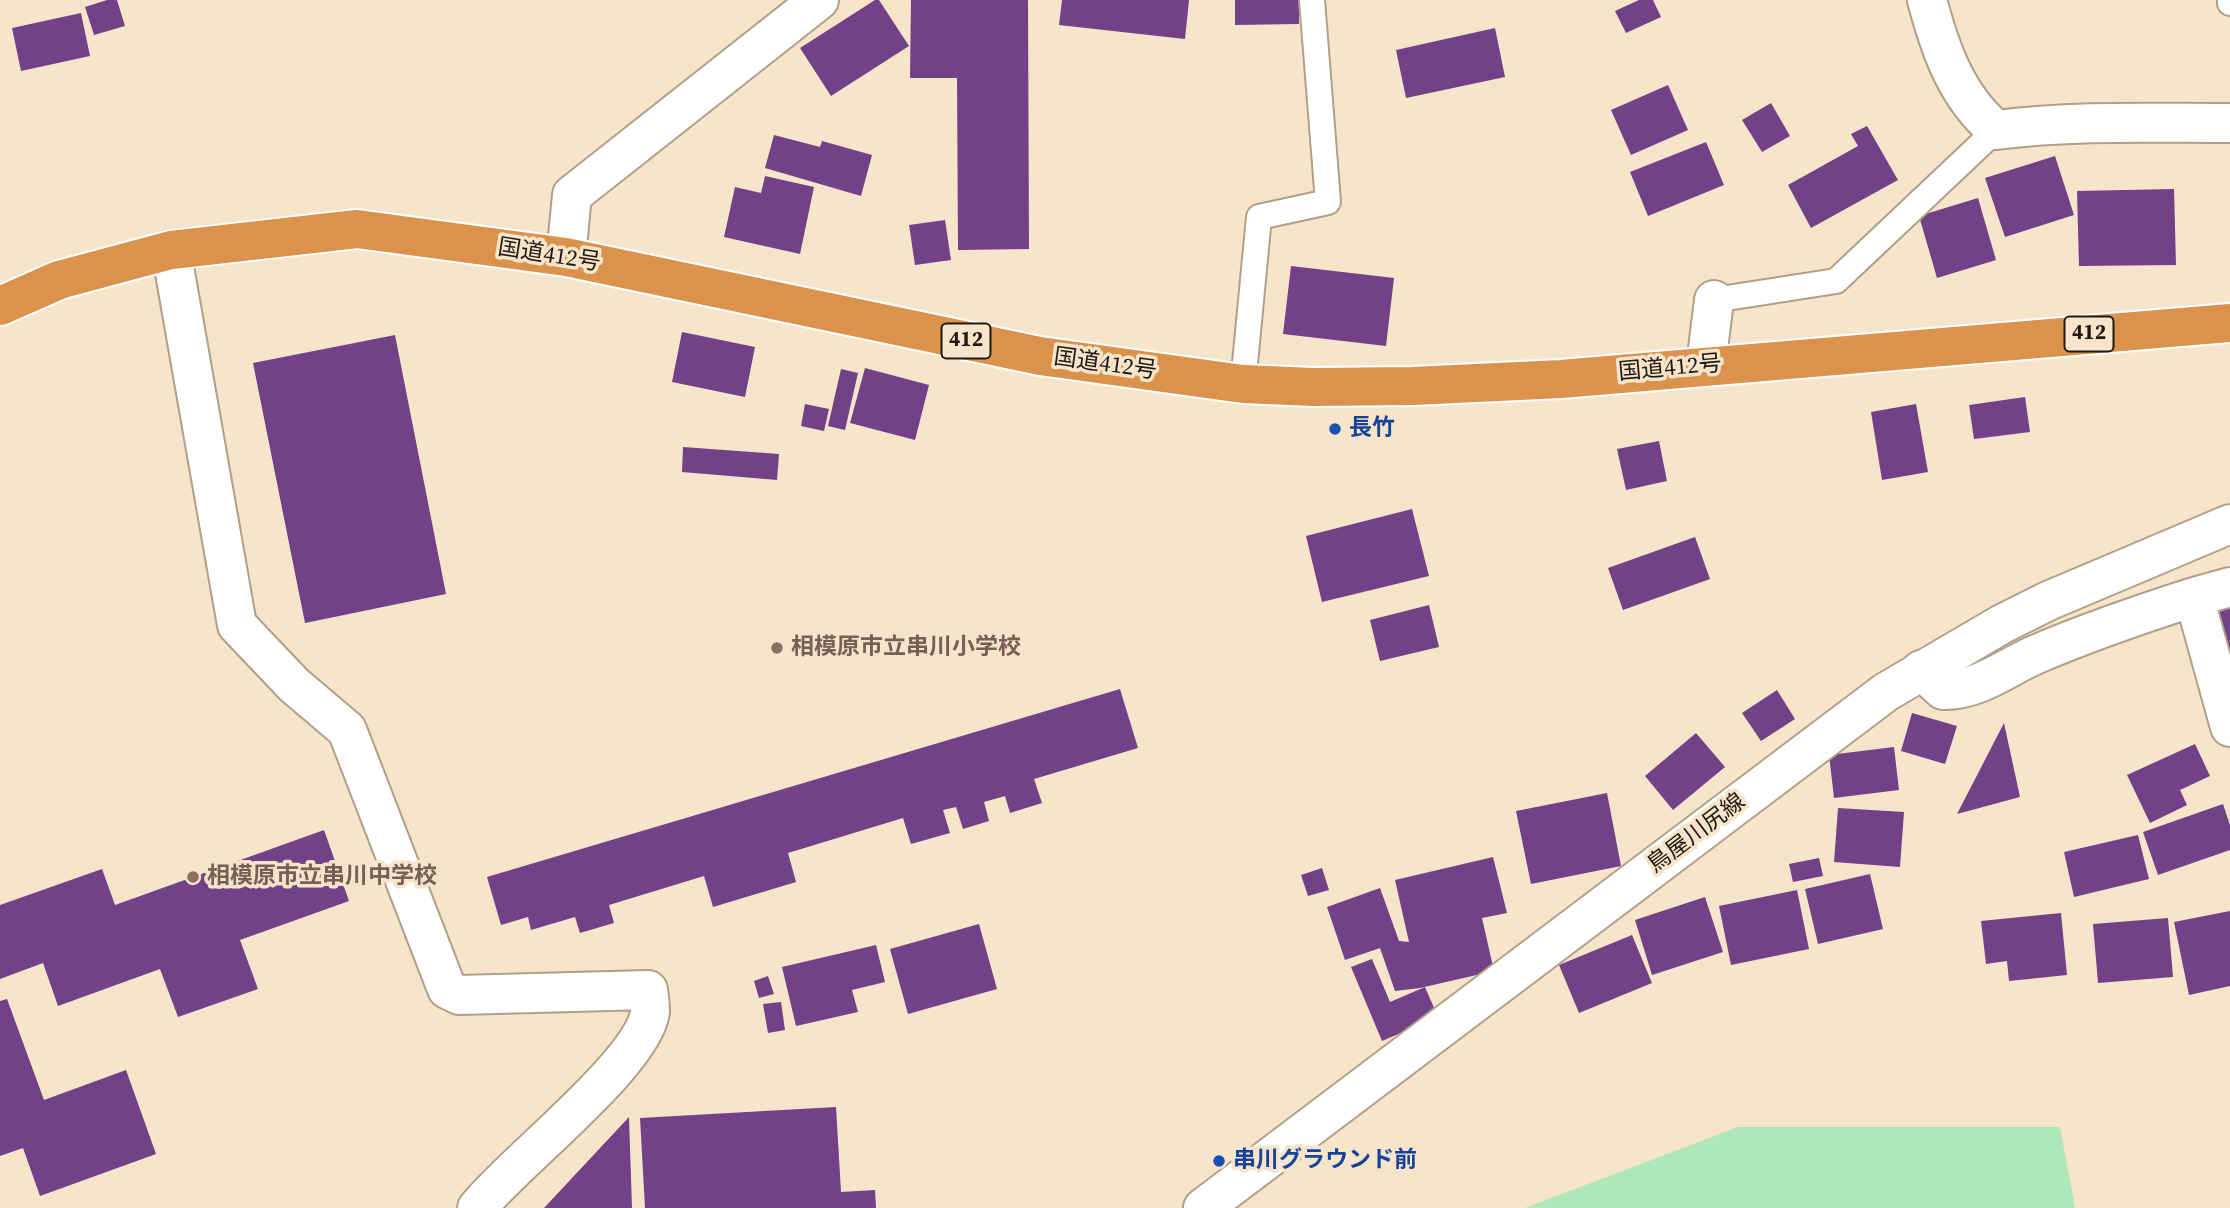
<!DOCTYPE html>
<html>
<head>
<meta charset="utf-8">
<style>
	body { margin:0 }
	canvas { display:block; background:#f6e5cb }
</style>
</head>
<body>
<canvas width="2230" height="1208"></canvas>
<script>
const context = document.querySelector('canvas').getContext('2d');
context.lineJoin = 'round';
function fill(path, color) { context.fillStyle = color; context.fill(path, 'evenodd'); }
function trace(path, color, width, dash) { context.strokeStyle = color; context.lineWidth = width; context.lineCap = dash ? 'butt' : 'round'; context.setLineDash(dash || []); context.stroke(path); }
function label(font, color, halo, rows, align = 'center') {
  context.font = font + ' "Source Serif 4","Noto Sans JP",serif'; context.lineWidth = 7; context.setLineDash([]); context.textBaseline = 'middle'; context.strokeStyle = halo; context.fillStyle = color; for (const [text, x, y, turn = 0] of rows) {
    context.save(); context.translate(x, y); context.rotate((+turn || 0) * Math.PI / 180); context.textAlign = isNaN(turn) ? turn : align; if (halo) context.strokeText(text, 0, 0); context.fillText(text, 0, 0); context.restore();
  }
}
fill(new Path2D(`
	M1738,1127h322l15,81h-550z`), '#aee8b8');
fill(new Path2D(`
	M107,0h10l8,26 -31,9 -9,-28z
	M875,0h4l30,46 -78,50 -31,-48z
	M911,0h117l1,249 -71,1 -1,-172h-47z
	M1062,0h127l-4,39 -126,-14z
	M1235,0h64v24l-64,1z
	M1639,0h14l8,17 -35,16 -11,-22z
	M81,13l9,43 -69,15 -9,-43z
	M1495,28l10,49 -99,21 -10,-48z
	M1668,85l20,45 -57,25 -20,-45z
	M1771,103l19,33 -28,16 -20,-32z
	M1867,126l31,54 -87,48 -23,-43 70,-39 -7,-12z
	M774,135l46,12 2,-6 50,14 -11,41 -96,-28z
	M1706,142l18,43 -76,31 -18,-44z
	M2055,156l19,59 -69,22 -20,-59z
	M765,176l49,11 -14,67 -76,-17 11,-50 26,6z
	M2174,189l2,76 -97,1 -2,-75z
	M1978,198l18,62 -59,18 -18,-62z
	M945,220l6,40 -36,5 -6,-40z
	M1291,266l103,12 -8,68 -103,-12z
	M682,332l73,15 -10,50 -73,-15z
	M395,335l51,259 -141,29 -52,-260z
	M865,368l64,17 -14,55 -65,-17z
	M841,369l17,4 -13,57 -17,-4z
	M2025,397l5,35 -56,7 -5,-34z
	M805,404l24,5 -5,22 -23,-5z
	M1916,404l12,68 -46,8 -11,-68z
	M1659,441l8,40 -41,9 -9,-41z
	M683,447l96,7 -2,26 -95,-8z
	M1412,509l17,67 -107,26 -16,-66z
	M1695,537l15,42 -87,31 -15,-42z
	M1429,605l10,42 -59,14 -10,-41z
	M2230,608v49l-16,-43z
	M1120,689l18,59 -104,31 8,24 -32,10 -5,-17 -21,6 5,19 -26,8 -7,-22 -13,3 7,23 -39,11 -8,-26 -115,35 8,29 -83,25 -9,-31 -95,29 5,18 -34,10 -5,-16 -44,13 -3,-13 -27,8 -14,-48z
	M1777,690l18,29 -34,22 -19,-28z
	M1912,713l45,13 -12,38 -44,-13z
	M2004,723l16,74 -63,17z
	M1696,733l29,34 -52,43 -28,-34z
	M2195,744l15,32 -30,14 7,15 -37,18 -23,-48z
	M1894,747l5,43 -65,8 -5,-43z
	M1607,793l14,73 -90,18 -15,-73z
	M2223,804l7,21v25l-72,25 -15,-43z
	M1838,808l66,4 -4,55 -66,-5z
	M324,830l25,71 -109,39 18,49 -80,28 -18,-48 -102,37 -15,-43 -43,16v-74l102,-36 13,36z
	M2138,835l11,44 -75,18 -10,-45z
	M1493,857l14,56 -25,5 12,53 -74,17 -25,3 -15,-43 -35,12 -18,-53 53,-19 19,53 10,1 -14,-62z
	M1819,858l4,18 -30,6 -4,-18z
	M1322,868l7,22 -21,6 -7,-21z
	M1870,874l13,55 -65,15 -13,-55z
	M1797,890l12,59 -78,16 -12,-59z
	M1705,897l18,55 -71,23 -17,-55z
	M2230,911v75l-41,9 -15,-73z
	M2061,913l6,62 -58,6 -2,-20 -21,3 -5,-43z
	M2168,918l5,59 -75,6 -5,-59z
	M979,924l18,65 -89,25 -18,-65z
	M1632,935l20,48 -73,30 -20,-48z
	M876,945l9,37 -33,8 6,22 -62,14 -14,-59z
	M1372,959l18,43 35,-15 13,30 -56,24 -31,-74z
	M768,976l6,18 -15,4 -5,-17z
	M7,999l37,101 82,-30 30,84 -116,42 -17,-48 -23,8v-155z
	M781,1002l4,28 -17,3 -5,-29z
	M836,1107l5,85 34,-2 1,18h-231l-5,-90z
	M629,1117l3,91h-88z`), '#724188');
const service = new Path2D(`
	M2230,0v3
	M1714,300l122,-19 160,-151
	M1243,384l16,-167 69,-15 -16,-202`);
const minor = new Path2D(`
	M1927,0c13,49 29,96 69,130 78,-10 156,-7 234,-7
	M171,250l66,375 57,60 53,45 100,259 12,6 189,-5c1,7 2,15 2,22 -7,51 -137,151 -173,196
	M566,257l6,-62 247,-195
	M1706,365l8,-65
	M2194,597l36,-10
	M1921,670l22,20c35,1 63,-23 94,-36 51,-22 104,-40 157,-57l36,130`);
const secondary = new Path2D(`
	M1203,1208l683,-516 116,-68 46,-23 182,-77`);
const trunk = new Path2D(`
	M0,306l59,-26 112,-30 186,-21 209,28 474,99 203,28 70,3 100,-1 148,-7 669,-56`);
trace(service, '#b1a088', 28);
trace(minor, '#b1a088', 42);
trace(secondary, '#b1a088', 42);
trace(trunk, '#fff', 42);
trace(service, '#fff', 24);
trace(minor, '#fff', 38);
trace(secondary, '#fff', 38);
trace(trunk, '#da924c', 38);
for (const [x, y, r, color] of [
	[1335,429,7,"#1a4fb4"],
	[777,648,7,"#8d6e63"],
	[193,877,7,"#8d6e63"],
	[1219,1161,7,"#1a4fb4"]
]) { const dot = new Path2D(); dot.arc(x, y, r, 0, 2 * Math.PI); context.fillStyle = color; context.fill(dot); trace(dot, '#f6e5cb', 2.5); }
for (const [x, y, w] of [
	[2089,334,49],
	[966,341,49]
]) { const box = new Path2D(); box.roundRect(x - w / 2, y - 17.5, w, 35, 5); context.fillStyle = '#f6e5cb'; context.fill(box); trace(box, '#1f1910', 2); }
label('bold 21px', '#1f1910', null, [
	["412",2089,334],
	["412",966,341]
]);
label('23px', '#1f1910', '#f6e5cb', [
	["国道412号",549,256,9],
	["国道412号",1105,365,8],
	["国道412号",1670,369,-5],
	["鳥屋川尻線",1697,834,-37]
]);
label('bold 23px', '#164399', '#f6e5cb', [
	["長竹",1349,429],
	["串川グラウンド前",1233,1161]
], 'left');
label('bold 23px', '#785e54', '#f6e5cb', [
	["相模原市立串川小学校",791,648],
	["相模原市立串川中学校",207,877]
], 'left');
</script>
</body>
</html>
